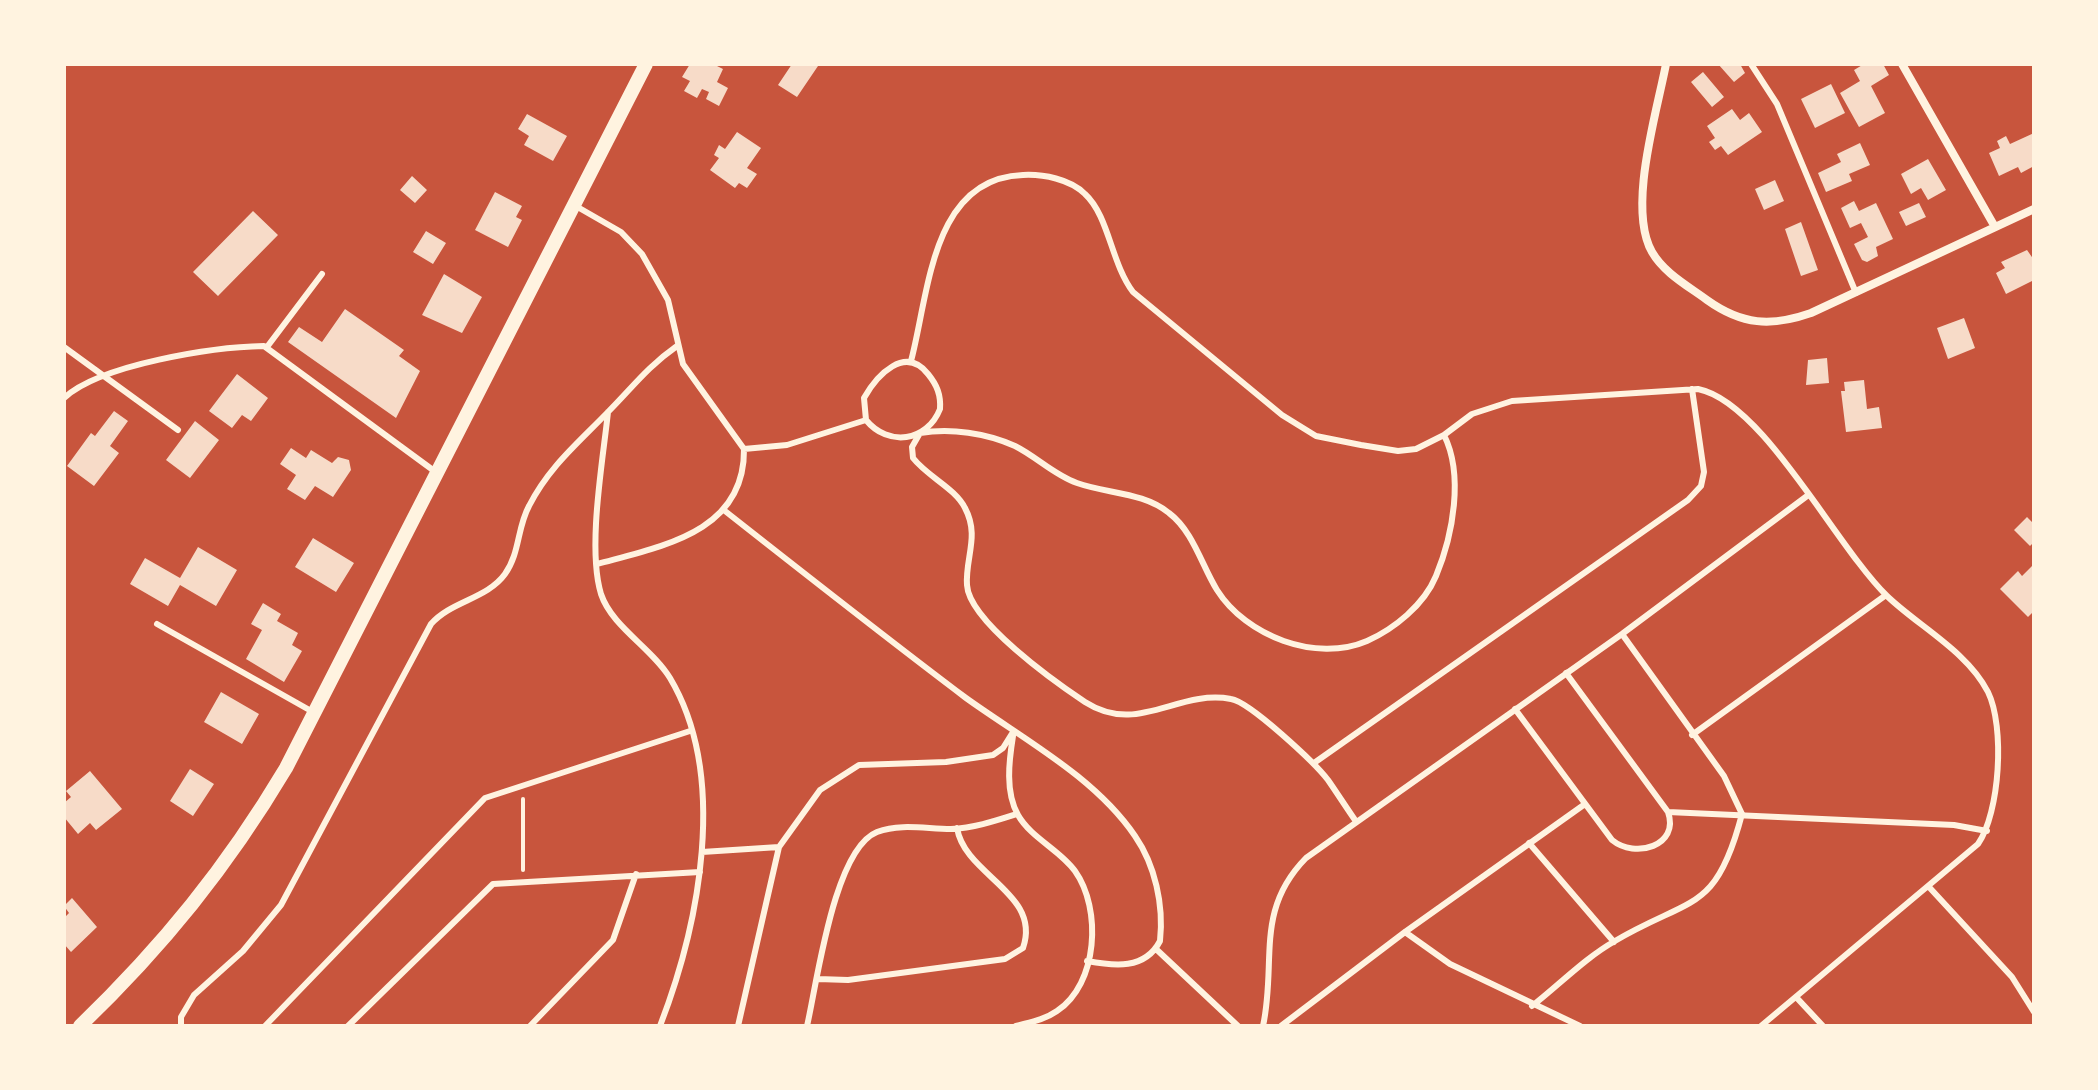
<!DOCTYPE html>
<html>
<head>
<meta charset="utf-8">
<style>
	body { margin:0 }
	#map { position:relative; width:2098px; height:1090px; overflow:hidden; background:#c8553d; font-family:Cabin,sans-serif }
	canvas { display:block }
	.frame { position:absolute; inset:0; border:66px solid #fff3e0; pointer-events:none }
</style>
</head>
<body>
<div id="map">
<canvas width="2098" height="1090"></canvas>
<div class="frame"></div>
</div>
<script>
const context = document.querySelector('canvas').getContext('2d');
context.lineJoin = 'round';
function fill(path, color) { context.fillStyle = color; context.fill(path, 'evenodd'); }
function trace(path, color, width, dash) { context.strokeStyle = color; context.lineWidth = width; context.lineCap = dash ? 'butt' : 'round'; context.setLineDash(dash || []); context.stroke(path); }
fill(new Path2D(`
	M690,64h23l10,5 -6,13 11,6 -9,18 -13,-7 3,-7 -7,-3 -5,9 -13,-7 6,-10 -8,-4z
	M792,64l26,2 -21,31 -19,-12z
	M1718,64h22l5,9 -11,9z
	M1864,64h19l6,11 -18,11 14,27 -26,14 -19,-34 20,-12 -6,-11z
	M1703,72l21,25 -12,10 -21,-25z
	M1831,84l14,29 -30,15 -14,-29z
	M1732,109l8,11 9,-7 13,19 -34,23 -7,-9 -6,4 -6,-8 6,-4 -8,-12z
	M527,114l40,22 -14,25 -29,-16 5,-9 -11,-7z
	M737,132l24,16 -14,20 10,6 -10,14 -8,-5 -4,5 -25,-18 9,-12 -5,-3 5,-10 6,4z
	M2034,133v33l-13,7 -3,-6 -19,9 -10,-23 11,-5 -3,-7 9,-5 4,8z
	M1860,143l10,22 -21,9 3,7 -26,11 -8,-19 23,-11 -4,-8z
	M1928,159l18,31 -18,10 -7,-12 -10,6 -10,-20z
	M412,176l15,14 -12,13 -15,-13z
	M1775,180l9,21 -20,9 -9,-21z
	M495,192l27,14 -6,11 6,3 -14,27 -33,-17z
	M1854,201l5,10 17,-8 17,36 -17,8 2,9 -11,6 -5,-2 -8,-16 14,-7 -7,-14 -11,5 -9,-20z
	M1919,203l7,14 -20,9 -7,-14z
	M253,211l25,24 -60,61 -25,-24z
	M1801,222l17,48 -17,6 -16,-47z
	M426,231l20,12 -13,21 -20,-12z
	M2027,250l7,10v20l-28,14 -10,-21 9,-5 -4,-6z
	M444,274l38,23 -20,36 -40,-18z
	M345,309l59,41 -5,6 21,15 -24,47 -108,-76 11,-15 23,15z
	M1964,318l11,30 -27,11 -11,-31z
	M1827,358l2,25 -23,2 2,-25z
	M237,374l31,24 -17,23 -9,-6 -10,13 -23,-17z
	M1864,380l3,29 12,-2 3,21 -36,4 -5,-41h4l-1,-9z
	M114,411l14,10 -18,25 9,7 -25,33 -27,-20 24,-33 4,3z
	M195,421l24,19 -29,38 -24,-18z
	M291,448l15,10 5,-8 21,13 6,-6 11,3 2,10 -18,27 -18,-11 -10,14 -18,-11 9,-14 -16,-11z
	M2027,517l7,7v18l-4,4 -16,-16z
	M313,538l41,25 -18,29 -41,-25z
	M198,547l39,23 -21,36 -36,-21 -12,21 -38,-22 15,-26 35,20z
	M2032,566l2,49 -2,-2 -4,4 -28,-28 18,-18 4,5z
	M263,603l18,11 -4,7 21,12 -6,12 10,6 -18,31 -38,-23 16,-29 -11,-6z
	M221,692l38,22 -17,30 -38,-22z
	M190,769l24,15 -21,32 -23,-15z
	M90,771l32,38 -26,21 -6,-7 -12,11 -14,-17v-14l7,-6 -5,-6z
	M72,898l25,29 -26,25 -7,-8v-26l5,-5 -5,-7z`), '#f7dbc8');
trace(new Path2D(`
	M523,870v-71`), '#fff3e0', 4);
trace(new Path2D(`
	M1751,64l26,40 79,189
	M574,205l47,27 21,22 26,46 15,64 61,85 43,-4 79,-25c22,27 61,22 74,-11 1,-14 -3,-24 -12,-35 -23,-29 -51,1 -64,24l2,22
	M64,347l114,83
	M267,347l55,-73
	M911,361c18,-67 20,-183 112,-186 20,-1 47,4 62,19 24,22 26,69 48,98l149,123 34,21 45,9 37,6 18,-2 28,-14 28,-21 40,-13 186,-12c65,13 137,156 189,207 31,30 80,55 101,96 17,35 12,120 -10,152l-217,182
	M64,398c37,-34 150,-51 200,-52l173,127
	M608,412c-5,48 -21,136 -7,182 11,33 51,54 69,84 59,99 29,247 -10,348
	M920,433c31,-5 66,0 95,13 22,11 39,29 62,37 31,11 66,9 92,30 24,18 33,53 48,77 29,46 99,73 150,51 27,-12 57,-36 69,-65 17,-41 28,-101 8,-141
	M920,433l-8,14 1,11c15,19 42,30 52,50 15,28 0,50 2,77 2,36 88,97 118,117 53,34 92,-13 146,-3 19,3 84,64 97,81 9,13 18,27 27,40
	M725,511c80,63 160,126 241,187 57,41 129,79 169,138 20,29 29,69 25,105 -15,29 -46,25 -73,20
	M597,564c66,-18 148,-32 147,-115
	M157,624l156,88
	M1622,634l102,142 18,38
	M1566,673l102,139
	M1515,709l97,131c23,19 68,6 56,-28l286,13 33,6
	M1692,735l194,-140
	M1013,736c-4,25 -8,56 5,79 13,23 42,35 57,56 27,38 23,113 -18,140 -13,9 -26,11 -41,15
	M1314,763l374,-263 13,-14 3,-14 -12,-83
	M1529,843l85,99
	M702,852l77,-5
	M1929,887l83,90 22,35
	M1405,932l45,32 130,62
	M1156,949l82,77
	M818,979l30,1 157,-21 18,-11c19,-55 -58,-72 -66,-120
	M1796,997l27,29
	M1532,1006c27,-21 53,-48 83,-65 76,-45 101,-27 127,-127
	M181,1026v-9l13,-22 49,-44 38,-46 150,-281c20,-23 56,-25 74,-50 15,-21 12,-46 24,-68 20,-39 48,-62 78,-93 25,-25 40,-46 70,-67
	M265,1026l220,-228 205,-67
	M348,1026l145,-142 207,-12
	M530,1026l83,-86 23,-66
	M738,1026l41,-179 41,-57 39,-25 87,-3 47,-7 10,-7 10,-16
	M807,1026c10,-43 27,-177 70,-194 24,-9 49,-3 74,-3 23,-1 44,-8 66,-15
	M1263,1026c14,-64 -9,-115 43,-168l316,-224 185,-138
	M1281,1026l124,-94 180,-128`), '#fff3e0', 6);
trace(new Path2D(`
	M1666,64c-9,48 -39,144 -14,188 12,21 36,34 55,48 35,25 64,27 104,13l223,-104
	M1902,64l93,163`), '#fff3e0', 8);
trace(new Path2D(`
	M80,1026c83,-80 147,-159 206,-258l360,-704`), '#fff3e0', 14);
</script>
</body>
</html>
